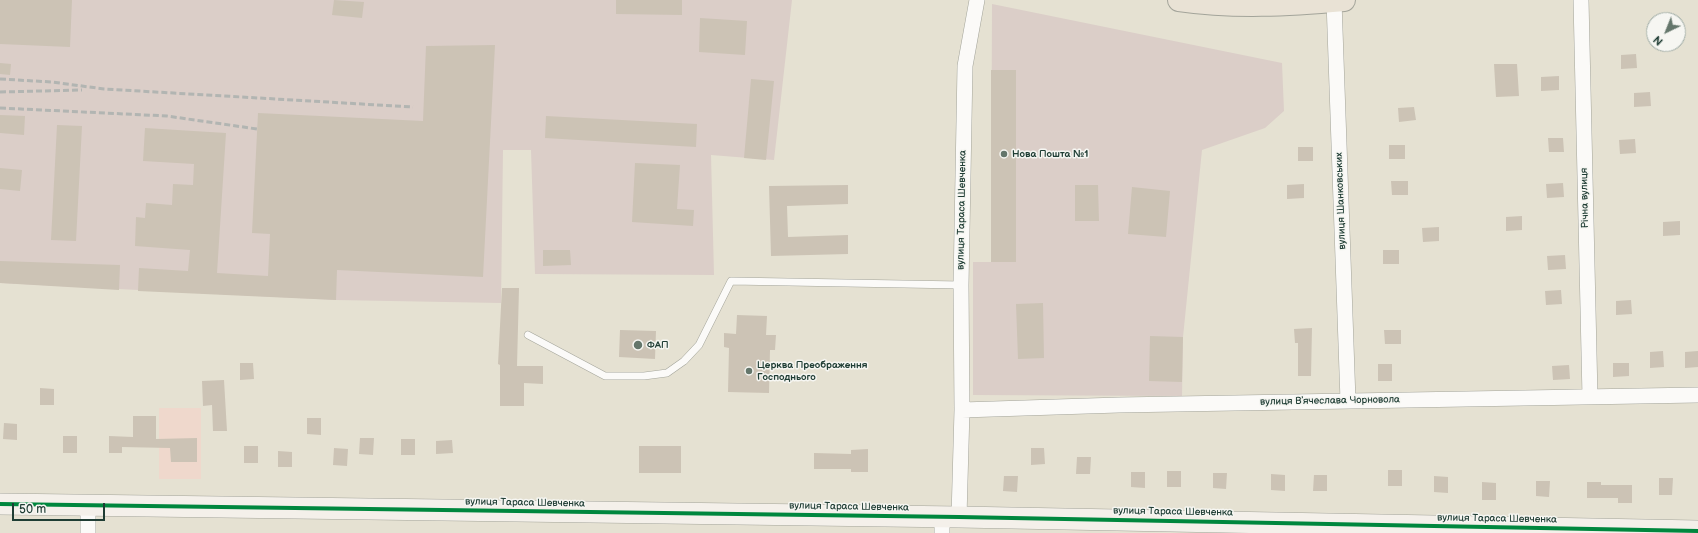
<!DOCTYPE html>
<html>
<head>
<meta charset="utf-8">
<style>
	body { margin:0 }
	#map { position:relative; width:1698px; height:533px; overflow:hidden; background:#e5e1d2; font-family:"Balsamiq Sans",sans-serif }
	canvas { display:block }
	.north { position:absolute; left:1646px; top:12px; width:40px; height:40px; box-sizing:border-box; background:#f6f6f2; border:1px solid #a0aca6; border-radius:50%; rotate:223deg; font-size:11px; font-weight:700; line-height:16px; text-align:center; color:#1f3d34 }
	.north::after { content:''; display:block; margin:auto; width:14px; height:18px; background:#64766b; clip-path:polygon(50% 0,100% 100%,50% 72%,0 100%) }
	.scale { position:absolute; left:12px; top:503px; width:93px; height:18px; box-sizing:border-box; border:2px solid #1f3d34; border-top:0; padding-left:5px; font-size:12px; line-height:14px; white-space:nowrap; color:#1f3d34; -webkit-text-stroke:3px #f6f6f2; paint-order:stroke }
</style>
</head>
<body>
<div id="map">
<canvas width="1698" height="533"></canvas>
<div class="north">N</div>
<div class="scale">50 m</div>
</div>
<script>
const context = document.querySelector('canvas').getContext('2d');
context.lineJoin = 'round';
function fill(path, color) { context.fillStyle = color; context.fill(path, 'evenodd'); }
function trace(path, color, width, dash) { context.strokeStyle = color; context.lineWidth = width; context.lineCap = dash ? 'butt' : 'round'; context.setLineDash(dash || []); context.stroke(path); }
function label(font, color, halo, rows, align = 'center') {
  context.font = font + ' "Balsamiq Sans",sans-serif'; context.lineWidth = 3; context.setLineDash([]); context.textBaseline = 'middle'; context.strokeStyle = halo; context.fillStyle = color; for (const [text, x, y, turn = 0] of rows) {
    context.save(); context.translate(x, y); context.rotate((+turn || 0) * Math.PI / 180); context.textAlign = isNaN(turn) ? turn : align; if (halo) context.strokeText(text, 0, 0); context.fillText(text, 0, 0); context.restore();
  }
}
fill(new Path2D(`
	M159,408h42v71h-42z`), '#efd8cc');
fill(new Path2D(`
	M0,0h792l-18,160 -63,-5 3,120 -179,-1 -4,-124h-28l-2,153 -165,-3 -336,-17z
	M992,4l290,59 2,48 -19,17 -63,22 -19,187 -1,59 -209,-1v-133h18z`), '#dbcec8');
fill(new Path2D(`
	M0,0h72l-2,47 -70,-3z
	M334,0l30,2 -2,16 -30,-3z
	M616,0h66v15l-66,-1z
	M700,18l47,3 -2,34 -46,-3z
	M495,45l-12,232 -146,-7 -1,30 -198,-9 1,-23 49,3 2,-21 -55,-4 1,-29 9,1 1,-15 26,2 1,-21 20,1 1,-21 -51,-3 2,-33 81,5 -9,140 51,3 2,-42 -18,-1 6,-120 165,8 3,-75z
	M1636,54l1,14 -16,1v-14z
	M0,63l11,1 -1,11 -10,-1z
	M1494,64h23l2,32 -23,1z
	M991,70h25v192h-25z
	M1559,76v14l-18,1v-14z
	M751,79l23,2 -8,79 -22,-2z
	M1650,92l1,14 -17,1v-14z
	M1414,107l2,13 -17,2 -1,-14z
	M0,115l25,1 -1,19 -24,-2z
	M546,116l151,8 -1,23 -151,-9z
	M57,125l25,1 -6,115 -25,-1z
	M1548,138h15l1,14h-15z
	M1635,139l1,14 -16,1 -1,-14z
	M1389,145h16v14h-16z
	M1298,147h15v14h-15z
	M635,163l45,2 -3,44 17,1 -1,16 -61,-4z
	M0,168l22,2 -2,21 -20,-2z
	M1391,181h17v14h-16z
	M1563,183l1,14 -17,1 -1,-14z
	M1304,184v14l-17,1v-14z
	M848,185v19l-61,2 1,31 60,-2v19l-77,2 -2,-70z
	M1075,185h23l1,36h-24z
	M1132,187l38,4 -4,46 -38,-3z
	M1522,216v14l-16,1v-14z
	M1680,221v14l-17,1v-14z
	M1439,227v14l-16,1 -1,-14z
	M543,250h27l1,15 -28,1z
	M1383,250h16v14h-16z
	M1565,255l1,14 -18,1 -1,-14z
	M0,261l120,4 -1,25 -119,-7z
	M502,288h17l-2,78h26v18l-19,-1v23h-24v-41l-2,-1z
	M1561,290l1,14 -16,1 -1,-14z
	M1631,300l1,14 -16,1v-14z
	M1043,303l1,55 -26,1 -2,-55z
	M737,315l30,1 -1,19h10l-1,15h-5l-1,43 -41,-1 1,-44 -5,-1v-14l12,1z
	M1312,328l-1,48h-13v-33h-3l-1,-14z
	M620,330l36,1 -1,28 -36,-2z
	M1384,330h17v14h-16z
	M1150,336l33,1 -1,45 -33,-1z
	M1663,351l1,16 -14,1v-16z
	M1698,351v16l-13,1v-16z
	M240,363h13l1,16 -14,1z
	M1613,363h16v13l-16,1z
	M1378,364h14v17h-14z
	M1569,365l1,14 -17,1 -1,-14z
	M224,380l3,51h-14l-1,-26 -9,1 -1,-25z
	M40,388l14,1v16h-14z
	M133,416h23v23l41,-1v24h-26l-1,-14 -48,-1v6h-13v-17l24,1z
	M307,418h14v17l-14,-1z
	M4,423l13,1v16l-14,-1z
	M63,436h14v17h-14z
	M360,438h14l-1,17 -14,-1z
	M401,439h14v16h-14z
	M452,440l1,13 -17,1v-13z
	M244,446h14v17h-14z
	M639,446h42v27h-42z
	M334,448l14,1 -1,17 -14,-1z
	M1031,448h13l1,16 -14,1z
	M868,449v23h-17v-3h-37v-16l37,1v-4z
	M278,451l14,1v15h-14z
	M1077,457h14l-1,17h-14z
	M1388,470h14v16h-14z
	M1167,471h14v16h-14z
	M1131,472h14v16l-14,-1z
	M1213,473h14l-1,16 -13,-1z
	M1271,474l14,1v16l-14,-1z
	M1314,475h13v16h-14z
	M1004,476h14l-1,16 -14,-1z
	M1434,476l14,1v16l-14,-1z
	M1659,478h14l-1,17h-13z
	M1536,481h14l-1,16 -13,-1z
	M1482,482l14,1v17h-14z
	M1587,482h14v3h31v18h-14v-5h-31z`), '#ccc3b5');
const lane = new Path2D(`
	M528,335l77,41h39l23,-3 17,-12 15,-16 32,-64 230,4`);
const street = new Path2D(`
	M1581,0l9,397
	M1334,1l14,400
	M962,410l157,-5 579,-10
	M88,506v27
	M959,517l3,-107 -1,-125 4,-219 12,-66
	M942,533v-16`);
const secondary = new Path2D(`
	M0,504l959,13 739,14`);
const highway = new Path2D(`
	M1179,0c55,8 110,5 165,0`);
trace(lane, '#a3a49a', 8);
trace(street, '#a3a49a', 16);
trace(secondary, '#a3a49a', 22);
trace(highway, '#a3a49a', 24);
trace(lane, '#fbfaf8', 7);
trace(street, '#fbfaf8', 15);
trace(secondary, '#f4f0ea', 21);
trace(highway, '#e9e2d5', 22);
trace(new Path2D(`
	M0,79l52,3 52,7 309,18
	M0,92l82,-2
	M0,108l167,8 90,13`), '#b2b5b2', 3, [6, 3]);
trace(new Path2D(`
	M0,504l959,13 739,14`), '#00873e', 4);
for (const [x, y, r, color] of [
	[1004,154,4,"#64766b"],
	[638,345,5,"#64766b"],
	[749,371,4,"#64766b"]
]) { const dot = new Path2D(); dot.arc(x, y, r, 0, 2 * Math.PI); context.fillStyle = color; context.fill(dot); trace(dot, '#f6f6f2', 1.5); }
label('bold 10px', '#1f3d34', '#f6f6f2', [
	["Нова Пошта №1",1012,154],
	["ФАП",647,345],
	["Церква Преображення",757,365],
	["Господнього",757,377]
], 'left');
label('10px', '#1f3d34', '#f6f6f2', [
	["Річна вулиця",1585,198,-91],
	["вулиця Шанковських",1341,201,-92],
	["вулиця Тараса Шевченка",962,210,-89],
	["вулиця Вʼячеслава Чорновола",1330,401,-1],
	["вулиця Тараса Шевченка",525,503,1],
	["вулиця Тараса Шевченка",849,507,1],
	["вулиця Тараса Шевченка",1173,512,1],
	["вулиця Тараса Шевченка",1497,519,1]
]);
</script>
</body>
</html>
